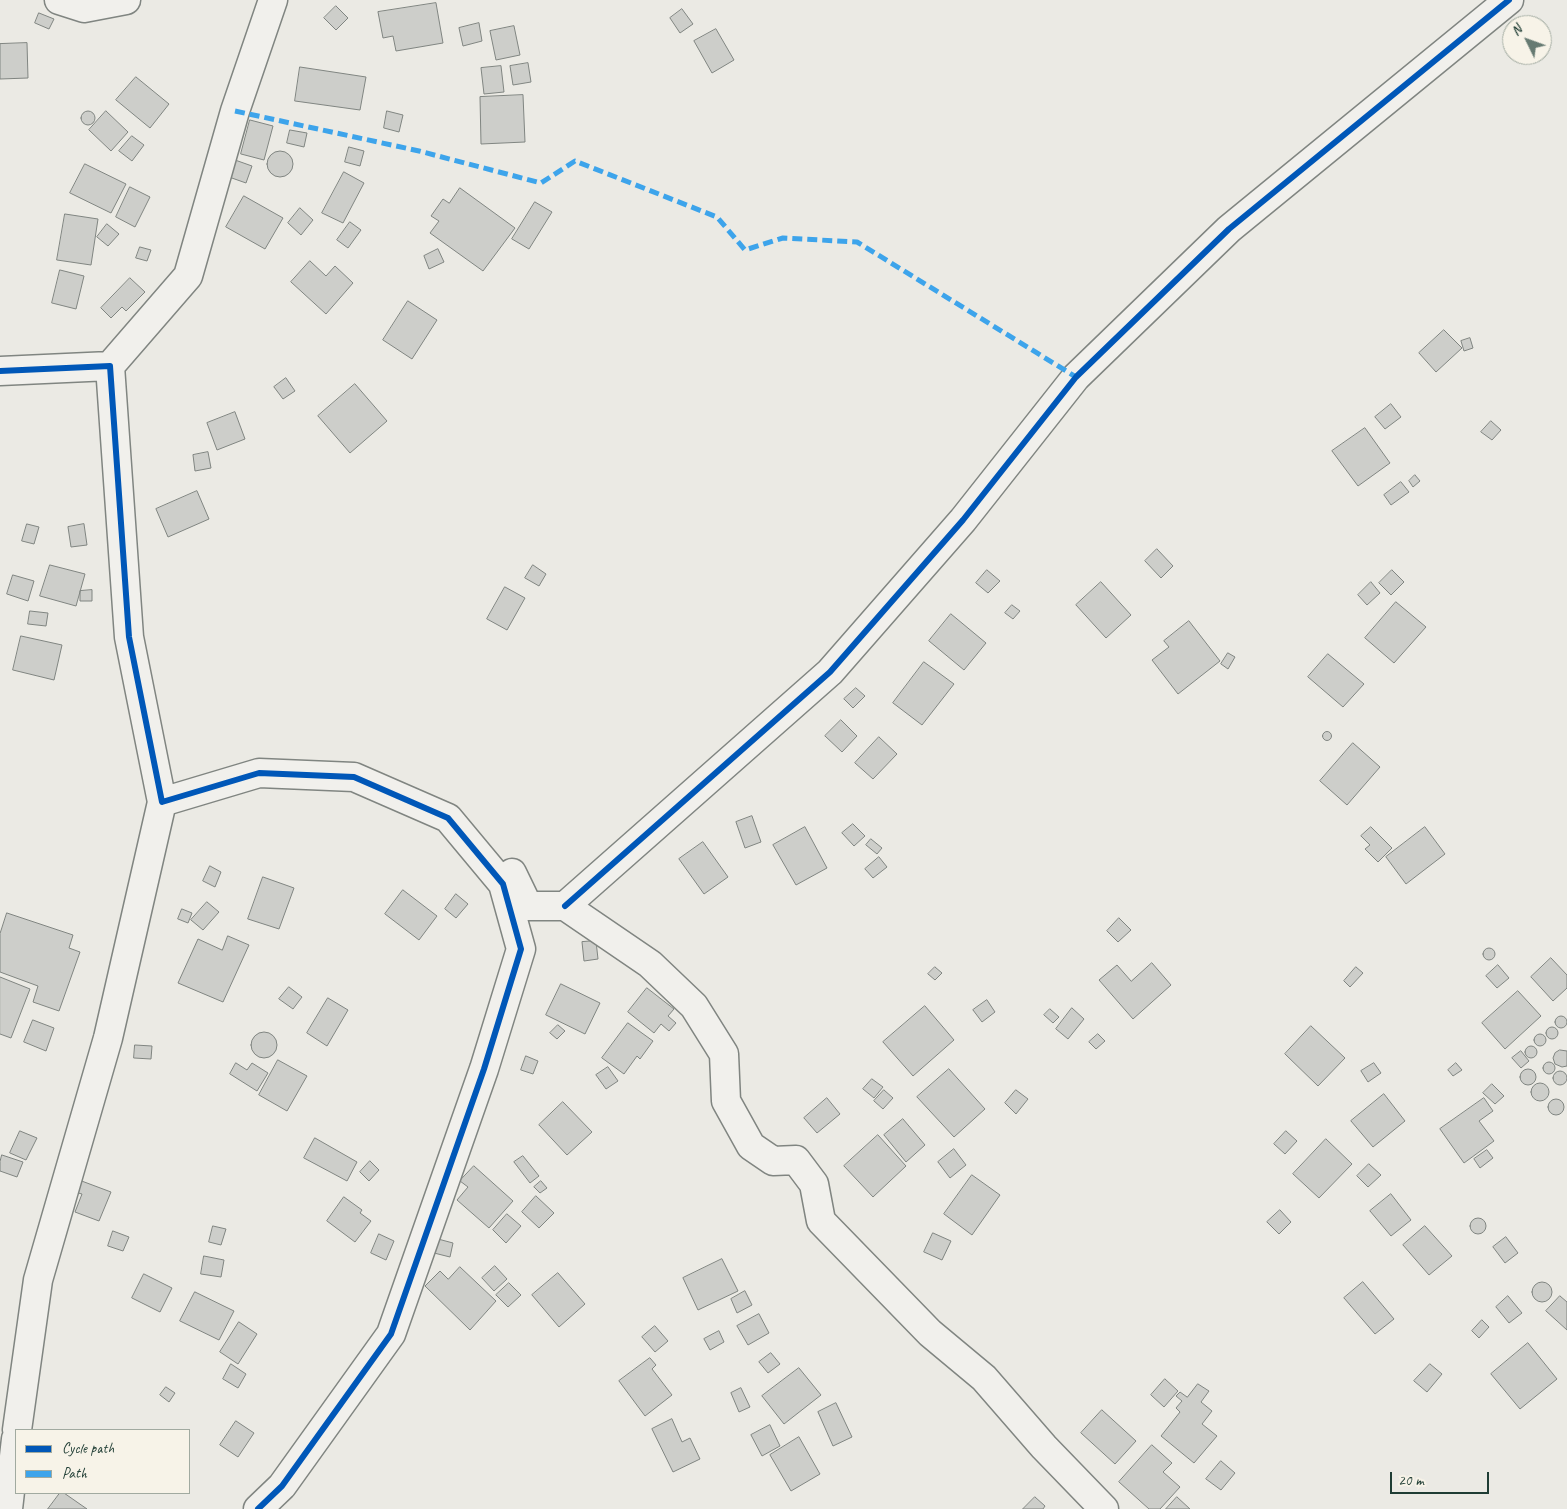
<!DOCTYPE html>
<html>
<head>
<meta charset="utf-8">
<style>
	body { margin:0 }
	#map { position:relative; width:1567px; height:1509px; overflow:hidden; background:#ebeae4; font-family:Caveat,sans-serif }
	canvas { display:block }
	.legend { position:absolute; left:15px; top:1429px; width:175px; height:65px; box-sizing:border-box; background:#f7f3e8; border:1px solid #a1aaa0; margin:0; padding:6px 9px; list-style:none; font-size:15px; color:#1f3d34 }
	.legend li { display:flex; align-items:center; gap:10px; height:25px }
	.legend b { width:25px; border:1px solid #a1aaa0 }
	.north { position:absolute; left:1502px; top:15px; width:50px; height:50px; box-sizing:border-box; background:#f7f3e8; border:1px solid #a1aaa0; border-radius:50%; rotate:312deg; font-size:14px; font-weight:700; line-height:20px; text-align:center; color:#1f3d34 }
	.north::after { content:''; display:block; margin:auto; width:18px; height:22px; background:#667a72; clip-path:polygon(50% 0,100% 100%,50% 72%,0 100%) }
	.scale { position:absolute; left:1390px; top:1472px; width:99px; height:22px; box-sizing:border-box; border:2px solid #1f3d34; border-top:0; padding-left:6px; font-size:15px; line-height:18px; white-space:nowrap; color:#1f3d34; -webkit-text-stroke:4px #f7f3e8; paint-order:stroke }
</style>
</head>
<body>
<div id="map">
<canvas width="1567" height="1509"></canvas>
<ul class="legend">
<li><b style="height:6px;background:#0057b8"></b>Cycle path</li>
<li><b style="height:6px;background:#3da4eb"></b>Path</li>
</ul>
<div class="north">N</div>
<div class="scale">20 m</div>
</div>
<script>
const context = document.querySelector('canvas').getContext('2d');
context.lineJoin = 'round';
function fill(path, color) { context.fillStyle = color; context.fill(path, 'evenodd'); }
function trace(path, color, width, dash) { context.strokeStyle = color; context.lineWidth = width; context.lineCap = dash ? 'butt' : 'round'; context.setLineDash(dash || []); context.stroke(path); }
const building = new Path2D(`
	M436,3l7,40 -47,8 -3,-15 -10,2 -5,-26z
	M336,6l12,12 -12,12 -12,-12z
	M682,9l11,15 -13,9 -10,-15z
	M39,13l15,6 -5,10 -14,-6z
	M479,23l3,18 -19,5 -4,-18z
	M514,26l6,29 -24,5 -6,-29z
	M716,29l18,31 -22,13 -18,-32z
	M27,43l1,35 -28,1v-35z
	M528,63l3,19 -18,3 -3,-19z
	M501,66l3,26 -20,2 -3,-26z
	M300,67l66,10 -6,33 -65,-9z
	M136,77l33,27 -19,24 -34,-28z
	M523,95l2,47 -44,2 -1,-47z
	M81 118a7 7 0 1 1 14 0a7 7 0 1 1-14 0Z
	M106,111l22,21 -17,19 -22,-21z
	M387,111l16,4 -4,17 -15,-4z
	M250,120l23,6 -9,34 -23,-6z
	M290,130l17,3 -3,14 -17,-4z
	M132,136l12,9 -12,16 -13,-10z
	M349,147l15,4 -4,15 -15,-4z
	M267 164a13 13 0 1 1 26 0a13 13 0 1 1-26 0Z
	M235,160l17,6 -6,17 -17,-6z
	M85,164l41,20 -15,29 -41,-20z
	M344,172l20,11 -21,40 -21,-10z
	M130,187l20,10 -15,30 -19,-10z
	M460,188l55,40 -32,43 -53,-38 9,-12 -8,-5 12,-17 6,4z
	M244,196l39,22 -18,31 -39,-22z
	M535,202l17,10 -23,37 -17,-10z
	M300,208l13,12 -12,15 -13,-12z
	M65,214l33,5 -7,46 -34,-5z
	M350,222l11,8 -13,18 -11,-8z
	M107,224l12,10 -11,12 -11,-9z
	M140,247l11,3 -4,11 -11,-3z
	M438,249l6,13 -15,7 -5,-13z
	M310,261l16,15 9,-10 18,17 -27,31 -35,-32z
	M60,270l24,6 -8,33 -24,-6z
	M130,278l15,14 -19,19 -4,-4 -11,11 -10,-10z
	M408,301l29,19 -25,39 -29,-19z
	M1444,330l18,18 -26,24 -17,-19z
	M1470,338l3,10 -9,3 -3,-10z
	M286,378l9,13 -12,8 -9,-12z
	M355,384l32,37 -37,32 -32,-37z
	M1391,404l10,13 -16,12 -10,-12z
	M235,412l10,27 -28,11 -10,-27z
	M1491,421l10,9 -9,10 -11,-8z
	M1365,428l25,35 -32,23 -26,-35z
	M208,452l3,16 -16,3 -2,-16z
	M1415,475l5,6 -7,6 -4,-6z
	M1401,482l8,10 -18,13 -7,-10z
	M197,491l12,28 -41,18 -12,-28z
	M27,524l12,3 -5,17 -12,-3z
	M84,524l3,21 -16,2 -3,-20z
	M1157,549l16,17 -12,12 -16,-17z
	M50,565l35,9 -9,32 -36,-10z
	M533,565l13,9 -7,12 -14,-8z
	M987,570l13,11 -12,12 -12,-10z
	M1392,570l12,12 -13,13 -12,-12z
	M13,575l21,6 -6,20 -21,-7z
	M1101,582l30,33 -25,23 -30,-33z
	M1371,582l9,11 -13,12 -9,-10z
	M505,587l20,11 -18,32 -20,-11z
	M92,590v11h-12v-10z
	M1396,602l30,25 -32,36 -29,-25z
	M1012,605l8,6 -7,8 -8,-6z
	M30,611l18,2 -2,13 -18,-2z
	M951,614l35,29 -22,27 -35,-29z
	M1189,621l31,40 -42,33 -26,-34 17,-13 -5,-6z
	M21,636l41,9 -8,35 -41,-10z
	M1228,653l7,4 -7,12 -7,-5z
	M1328,654l36,30 -21,23 -35,-30z
	M924,662l30,22 -32,41 -29,-22z
	M856,688l9,8 -12,12 -9,-9z
	M841,720l16,16 -15,16 -17,-16z
	M1322.5 736a4.5 4.5 0 1 1 9 0a4.5 4.5 0 1 1-9 0Z
	M879,737l18,17 -24,25 -18,-16z
	M1353,743l27,24 -33,38 -27,-24z
	M752,816l9,26 -16,6 -9,-26z
	M853,824l12,12 -11,10 -12,-13z
	M805,827l22,41 -31,17 -23,-40z
	M1371,827l21,21 -14,14 -13,-13 5,-4 -9,-9z
	M1425,827l20,27 -39,30 -20,-27z
	M871,839l11,9 -5,6 -11,-9z
	M703,842l25,35 -24,17 -25,-35z
	M879,857l8,10 -14,11 -8,-9z
	M210,866l11,6 -6,15 -12,-6z
	M263,877l31,11 -15,41 -31,-10z
	M403,890l34,26 -18,24 -34,-26z
	M456,894l12,10 -12,14 -11,-9z
	M207,902l12,10 -16,18 -12,-10z
	M182,909l10,4 -4,10 -10,-4z
	M7,913l66,22 -4,13 11,4 -21,59 -26,-9 5,-16 -38,-14v-38z
	M1119,918l12,12 -13,12 -11,-11z
	M228,936l21,9 -26,57 -45,-19 20,-44 24,11z
	M596,941l2,18 -14,2 -2,-19z
	M1483 954a6 6 0 1 1 12 0a6 6 0 1 1-12 0Z
	M1551,958l16,17v13l-14,13 -22,-24z
	M1152,963l19,22 -38,34 -34,-39 18,-15 14,16z
	M1498,965l11,13 -12,10 -11,-12z
	M935,967l7,6 -7,7 -7,-6z
	M1356,967l7,6 -13,14 -6,-6z
	M0,977l30,12 -19,49 -11,-4z
	M561,984l39,19 -15,31 -39,-19z
	M289,987l13,10 -9,12 -14,-10z
	M647,988l27,21 -6,7 8,7 -7,8 -8,-7 -7,9 -26,-21z
	M1518,991l23,25 -36,33 -23,-26z
	M328,998l20,12 -21,36 -20,-13z
	M987,1000l8,12 -13,10 -9,-12z
	M925,1006l29,34 -41,36 -30,-34z
	M1072,1008l12,11 -16,20 -12,-10z
	M1050,1009l9,8 -6,6 -9,-8z
	M1555 1022a6 6 0 1 1 12 0a6 6 0 1 1-12 0Z
	M33,1020l21,8 -8,23 -22,-9z
	M628,1023l25,18 -13,18 -3,-3 -13,18 -22,-16z
	M558,1025l7,6 -8,8 -7,-6z
	M1311,1026l34,32 -27,28 -33,-32z
	M1546 1033a6 6 0 1 1 12 0a6 6 0 1 1-12 0Z
	M251 1045a13 13 0 1 1 26 0a13 13 0 1 1-26 0Z
	M1534 1040a6 6 0 1 1 12 0a6 6 0 1 1-12 0Z
	M1098,1034l7,7 -9,8 -7,-7z
	M135,1045l17,1 -1,13 -17,-1z
	M1525 1052a6 6 0 1 1 12 0a6 6 0 1 1-12 0Z
	M1560,1050l7,1v15l-5,1 -7,-3 -2,-6 2,-5z
	M1521,1051l8,10 -8,7 -9,-10z
	M526,1056l12,5 -5,13 -12,-4z
	M278,1060l29,16 -20,35 -28,-16z
	M1543 1068a6 6 0 1 1 12 0a6 6 0 1 1-12 0Z
	M236,1063l11,7 5,-7 16,10 -11,18 -27,-17z
	M1374,1063l7,10 -13,9 -7,-11z
	M1456,1063l6,7 -9,6 -5,-6z
	M608,1067l10,14 -12,8 -10,-14z
	M1520 1077a8 8 0 1 1 16 0a8 8 0 1 1-16 0Z
	M949,1069l36,40 -31,28 -37,-40z
	M1553 1078a7 7 0 1 1 14 0a7 7 0 1 1-14 0Z
	M872,1079l11,8 -9,11 -11,-9z
	M1531 1092a9 9 0 1 1 18 0a9 9 0 1 1-18 0Z
	M1492,1084l12,12 -9,8 -12,-11z
	M884,1090l9,8 -10,11 -9,-8z
	M1016,1090l12,9 -12,15 -11,-11z
	M1384,1094l21,27 -32,26 -22,-26z
	M827,1098l13,16 -23,19 -13,-15z
	M1484,1098l9,13 -14,10 15,20 -30,22 -24,-34z
	M1548 1107a8 8 0 1 1 16 0a8 8 0 1 1-16 0Z
	M563,1102l29,30 -25,23 -28,-30z
	M903,1119l22,26 -19,17 -22,-27z
	M20,1131l17,7 -11,22 -16,-7z
	M1286,1131l11,10 -12,13 -11,-10z
	M878,1135l28,31 -33,31 -29,-31z
	M315,1138l42,24 -10,19 -43,-23z
	M1326,1139l26,25 -33,34 -26,-24z
	M954,1149l12,16 -16,13 -12,-16z
	M1487,1150l6,8 -13,10 -6,-9z
	M2,1155l21,7 -6,15 -17,-6v-9z
	M523,1156l16,20 -9,7 -16,-21z
	M370,1161l9,9 -10,11 -9,-9z
	M1369,1164l12,11 -13,12 -11,-11z
	M474,1166l39,35 -24,27 -32,-28 11,-13 -8,-6z
	M972,1175l28,20 -28,40 -28,-21z
	M79,1180l32,12 -12,29 -24,-9 7,-18 -8,-2z
	M541,1181l6,7 -7,5 -6,-6z
	M1391,1194l20,26 -20,16 -21,-25z
	M536,1196l18,17 -15,15 -17,-16z
	M344,1197l18,13 -2,3 11,8 -16,21 -28,-21z
	M1280,1210l11,12 -12,12 -12,-12z
	M507,1214l14,12 -15,17 -13,-13z
	M1470 1226a8 8 0 1 1 16 0a8 8 0 1 1-16 0Z
	M213,1226l13,3 -5,16 -12,-3z
	M1425,1226l27,30 -23,19 -26,-30z
	M113,1231l16,6 -6,14 -15,-5z
	M933,1233l18,8 -9,19 -18,-8z
	M379,1234l15,7 -8,19 -15,-7z
	M1506,1237l12,16 -13,10 -12,-16z
	M438,1239l15,4 -3,14 -16,-4z
	M204,1256l20,4 -3,17 -20,-3z
	M722,1259l16,32 -40,19 -15,-32z
	M495,1266l12,13 -13,12 -12,-13z
	M460,1267l36,34 -26,29 -45,-44 15,-15 8,8z
	M558,1273l27,31 -26,23 -27,-32z
	M144,1274l28,14 -12,24 -28,-14z
	M1532 1292a10 10 0 1 1 20 0a10 10 0 1 1-20 0Z
	M1363,1282l31,37 -19,15 -31,-36z
	M509,1283l12,12 -13,12 -12,-12z
	M745,1291l7,14 -15,8 -6,-14z
	M195,1292l39,19 -15,29 -39,-19z
	M1508,1296l14,17 -13,10 -13,-16z
	M1560,1296l7,6v28l-21,-19z
	M759,1314l10,19 -21,12 -11,-19z
	M1482,1320l7,7 -10,11 -7,-7z
	M239,1322l18,12 -19,30 -18,-12z
	M655,1326l13,15 -13,11 -13,-15z
	M719,1331l5,11 -14,8 -6,-11z
	M1528,1343l29,36 -37,30 -29,-35z
	M771,1353l9,11 -12,9 -9,-11z
	M650,1358l6,7 -4,4 20,26 -27,21 -26,-35z
	M231,1364l15,10 -8,14 -15,-9z
	M1430,1364l12,10 -15,18 -13,-11z
	M799,1368l22,27 -37,29 -22,-28z
	M1165,1379l13,12 -14,16 -13,-12z
	M1198,1384l11,7 -8,11 11,9 -10,13 15,12 -23,27 -33,-27 19,-24 -4,-4 6,-7 -6,-5 4,-4 7,5z
	M166,1387l9,6 -6,9 -9,-7z
	M741,1388l9,19 -11,5 -8,-19z
	M836,1403l16,34 -19,9 -15,-34z
	M1102,1410l34,31 -21,23 -34,-31z
	M672,1419l10,23 8,-4 10,21 -27,13 -21,-43z
	M236,1421l18,12 -16,24 -18,-12z
	M770,1425l10,21 -18,10 -11,-21z
	M799,1437l21,37 -29,17 -21,-36z
	M1152,1445l20,18 -9,9 17,15 -20,22h-11l-30,-27z
	M1221,1461l14,12 -14,17 -15,-11z
	M60,1493h4l23,16h-39z
	M1035,1497l10,9 -2,3h-20z
	M1177,1497l13,12h-24z`);
fill(building, '#cdceca');
trace(building, '#808581', 1);
const minor = new Path2D(`
	M59,0l25,8 42,-8
	M110,366l78,-90 47,-165 38,-111
	M0,371l110,-5 19,271 33,165 97,-29 95,4 94,41 55,66 18,65 -37,120 -93,265 -109,152 -24,23
	M512,873l16,33h37l85,58 44,42 30,48 2,47 25,45 22,15 23,-1 18,24 7,37 109,112 54,45 60,69 60,62
	M565,906l265,-234 133,-152 113,-143 153,-148 280,-229
	M17,1430l21,-150 70,-242 54,-236
	M8,1509l8,-70`);
trace(minor, '#808581', 31);
trace(minor, '#f1f0ec', 28);
trace(new Path2D(`
	M235,111l184,40 122,32 34,-22 142,56 28,33 38,-12 74,4 219,135`), '#3da4eb', 5, [10, 5]);
trace(new Path2D(`
	M0,371l110,-5 19,271 33,165 97,-29 95,4 94,41 55,66 18,65 -37,120 -93,265 -109,152 -24,23
	M565,906l265,-234 133,-152 113,-143 153,-148 280,-229`), '#0057b8', 6);
</script>
</body>
</html>
